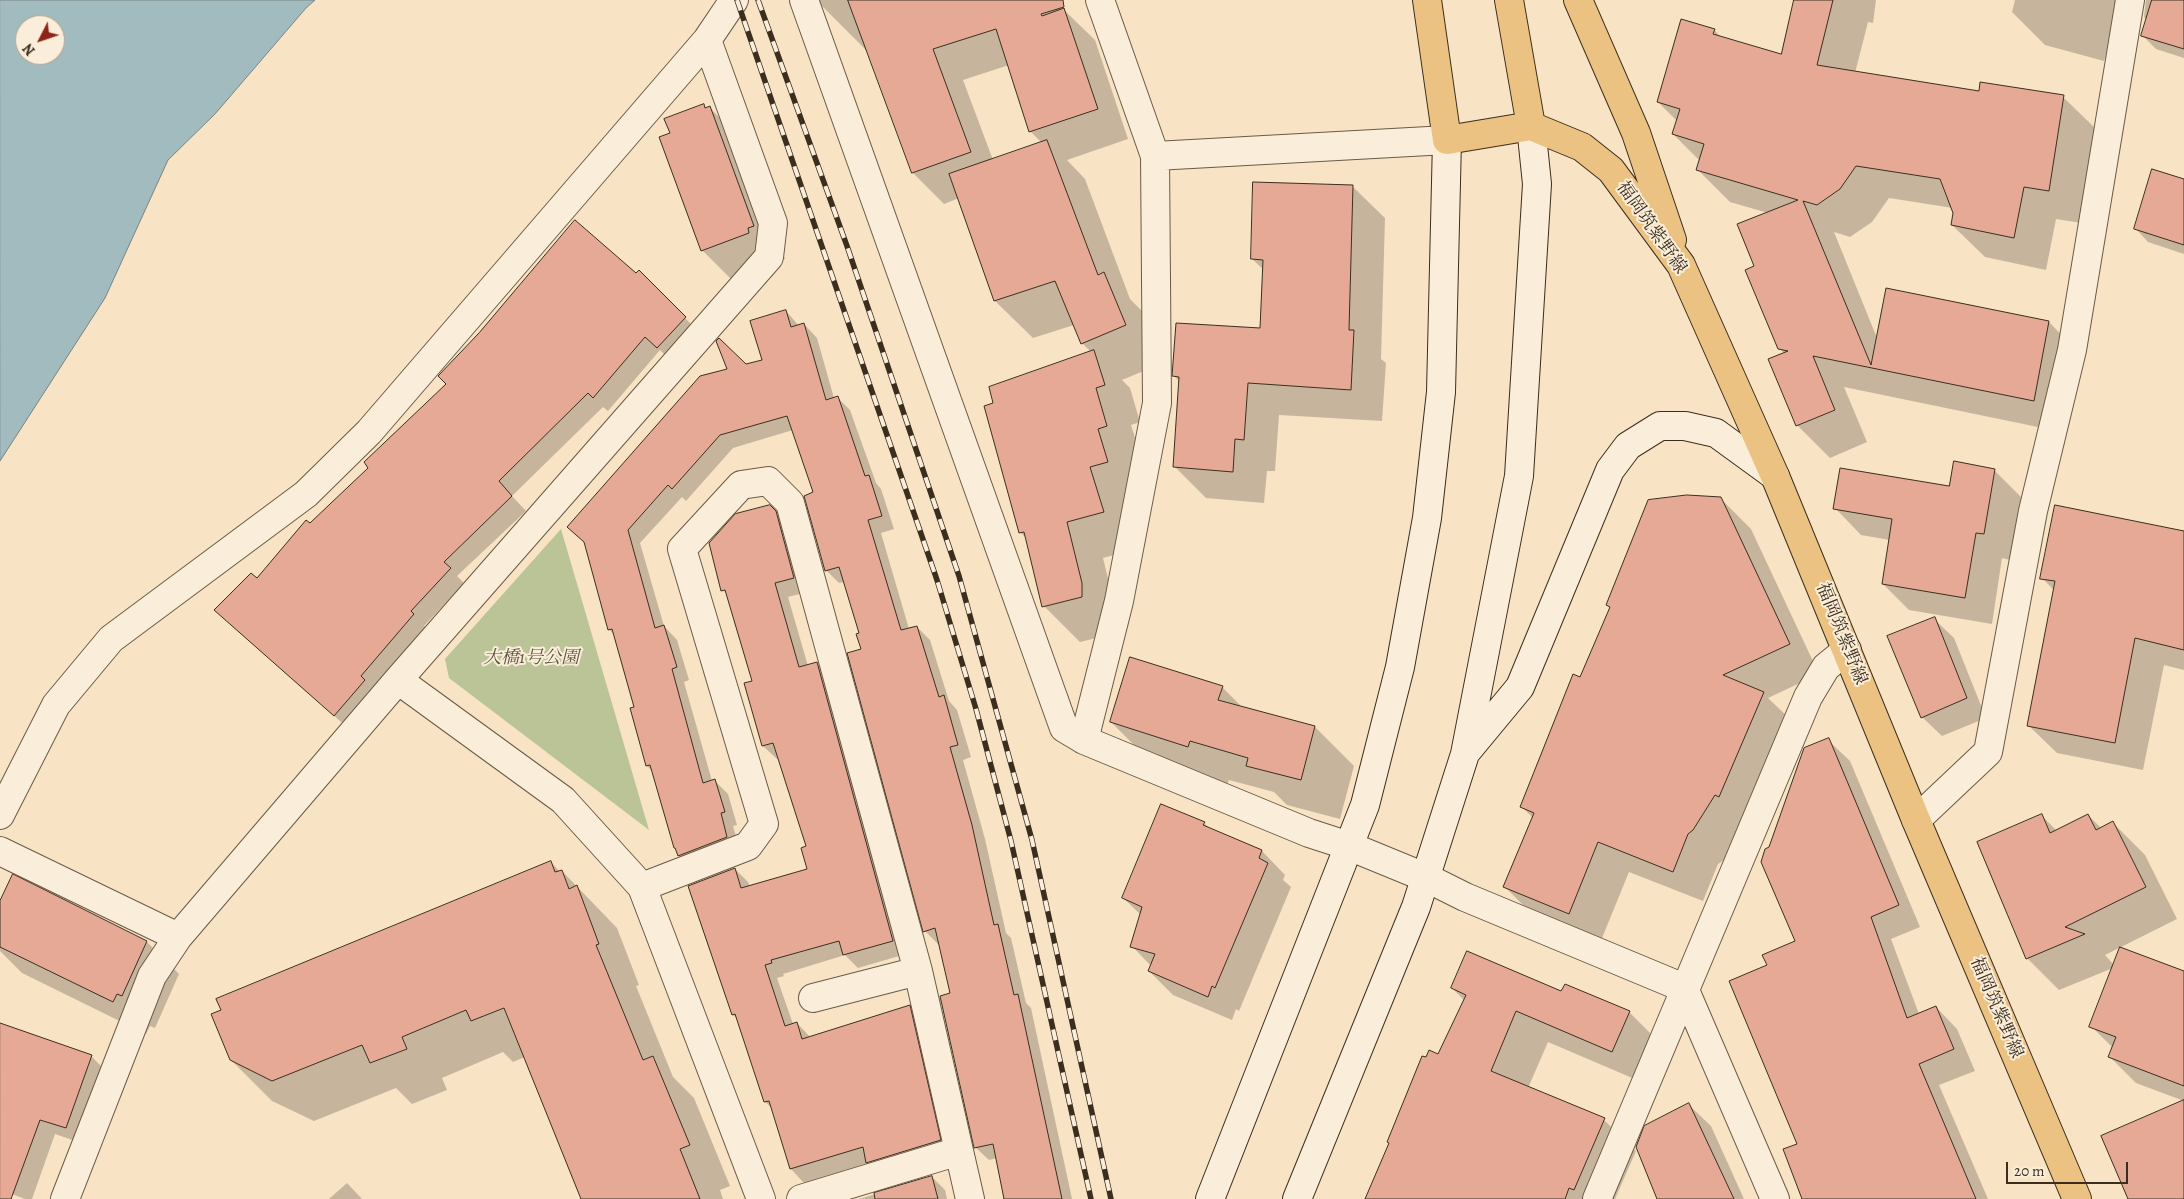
<!DOCTYPE html>
<html>
<head>
<meta charset="utf-8">
<style>
	body { margin:0 }
	#map { position:relative; width:2184px; height:1199px; overflow:hidden; background:#f8e3c4; font-family:Alegreya,serif }
	canvas { display:block }
	.north { position:absolute; left:15px; top:15px; width:50px; height:50px; box-sizing:border-box; background:#faedd9; border:1px solid #aea18e; border-radius:50%; rotate:229deg; font-size:14px; font-weight:700; line-height:20px; text-align:center; color:#3b2e1e }
	.north::after { content:''; display:block; margin:auto; width:18px; height:22px; background:#8f2418; clip-path:polygon(50% 0,100% 100%,50% 72%,0 100%) }
	.scale { position:absolute; left:2006px; top:1162px; width:122px; height:22px; box-sizing:border-box; border:2px solid #3b2e1e; border-top:0; padding-left:6px; font-size:15px; line-height:18px; white-space:nowrap; color:#3b2e1e; -webkit-text-stroke:4px #faedd9; paint-order:stroke }
</style>
</head>
<body>
<div id="map">
<canvas width="2184" height="1199"></canvas>
<div class="north">N</div>
<div class="scale">20 m</div>
</div>
<script>
const context = document.querySelector('canvas').getContext('2d');
context.lineJoin = 'round';
function fill(path, color) { context.fillStyle = color; context.fill(path, 'evenodd'); }
function trace(path, color, width, dash) { context.strokeStyle = color; context.lineWidth = width; context.lineCap = dash ? 'butt' : 'round'; context.setLineDash(dash || []); context.stroke(path); }
function label(font, color, halo, rows, align = 'center') {
  context.font = font + ' Alegreya,"Noto Serif JP",serif'; context.lineWidth = 4; context.setLineDash([]); context.textBaseline = 'middle'; context.strokeStyle = halo; context.fillStyle = color; for (const [text, x, y, turn = 0] of rows) {
    context.save(); context.translate(x, y); context.rotate((+turn || 0) * Math.PI / 180); context.textAlign = isNaN(turn) ? turn : align; if (halo) context.strokeText(text, 0, 0); context.fillText(text, 0, 0); context.restore();
  }
}
fill(new Path2D(`
	M561,529l88,301 -200,-152 -4,-19z`), '#bac496');
const water = new Path2D(`
	M0,0h315l-9,8 -91,106 -47,46 -63,138 -105,163zM25,25h30v30h-30z`);
fill(water, '#a2bbbf');
trace(water, '#79837f', 1);
fill(new Path2D(`
	M816,0h240l4,11 4,-1 31,30 33,99 -61,21 18,19 45,120 12,12 21,52 -41,17 8,8 10,34 -9,3 12,38 -4,85 -36,10 18,74 -41,10 -36,-36 -17,-67 -6,-6 -35,-127 9,-2 96,-52 -9,-9 -8,-18 -41,13 -38,-37 -36,-103 -15,6 -31,-31 -44,-120zM1009,65l21,66 12,12 -49,17 -30,-80z
	M1795,0h81l-3,23 -5,-1 -13,51 125,19 83,5 33,32 -15,94 -25,-4 -10,51 -61,-13 -33,-32 3,-13 -2,-4 -64,-10 -17,24 -22,15 -16,-5 43,106 172,-16 32,33 -14,78 -223,-46 23,55 -37,16 -32,-32 -28,-66 15,-6 -6,-6 -23,-82 12,-53 -38,-11 -32,-32 2,-9 -27,-27 4,-13 -19,-19 56,-72 8,8 60,18z
	M2015,0h106l-17,61 -59,-16 -33,-33z
	M2146,0h38v58l-28,-9 -13,-13 4,-16 -3,-3z
	M703,106l4,3 3,-1 32,32 43,119 -6,1 2,6 -46,17 -33,-33z
	M2184,180v74l-36,-12 -13,-14z
	M1353,187l32,31 -4,141 5,4 -4,58 -103,-6 -4,56h-8l-3,32 -58,-5 -32,-32 6,-84 -6,-6 87,-46 3,-60 -12,-11z
	M639,272l60,60 -28,29 -11,-11 -52,61 -5,-4 -91,89 14,15 -69,65 7,7 -40,43 4,3 -79,100 -119,-105 27,-44 53,-56z
	M786,311l13,15 5,-2 13,14 17,60 3,-1 13,13 26,73 5,6 13,40 -13,4 28,96 8,-2 13,13 19,61 8,9 14,47 -8,3 22,79 21,94 5,5 15,65 5,5 41,191h-67l-8,-41 -8,2 -14,-13 -24,-153 -12,-50h-1l-13,-13 -65,-297 -16,-52 -5,1 -13,-13 -11,-77 -22,-63 -60,18 -47,53 -4,-4 -42,46 24,83 13,14 12,40 -5,2 28,99h3l13,13 9,31 -4,1 7,24 -48,19 -13,-13 -26,-84 -6,-6 -15,-57 3,-1 -21,-73 -4,-5 -25,-87 161,-177 18,-5z
	M1995,471l26,26 -11,63 -8,-2 -10,66 -83,-14 -26,-26 7,-44 -29,-5 -26,-27 115,-21z
	M1720,498l31,31 68,145 -51,24 26,25 -49,102 -21,35 -6,4 -15,37 -74,-29 -29,71 -65,-26 -30,-30 28,-69 -11,-11 89,-199 -4,-3z
	M770,507l19,19 18,66 -19,5 20,69 9,-3 13,14 76,277 -48,14 -13,-13 -62,19 1,2 -7,2 16,46 4,-1 13,14 99,-30 14,13 30,133 -138,42 -24,-26 -18,-60 -8,-7 -26,-82 -6,-5 -20,-62 -4,-4 -20,-62 46,-18 13,13 2,5 58,-17 -1,-23 -28,-89 -2,1 -14,-13 -17,-62 8,-2 -25,-86 -6,-6z
	M2184,532v138l-20,-5 -21,105 -86,-17 -29,-28 27,-134 -13,-13z
	M1934,619l20,19 32,80 -44,18 -20,-19z
	M1222,687l21,21 72,19 39,39 -14,53 -53,-14 -13,-13 -45,-12 -2,5 -77,-24 -39,-39z
	M1828,740l22,21 70,166 -29,12 28,75 17,-7 21,22 18,42 -36,14 49,114h-183l-6,-55 -30,-178 28,-24 -27,-94z
	M2088,815l13,13 12,-5 32,32 32,64 -72,36 9,10 70,7v129l-48,-18 -26,-26 3,-9 -22,-22 22,-58 -54,22 -32,-32 15,-142 15,15z
	M1204,823l6,6 52,22 23,24 -2,5 8,7 -52,124 -3,-2 -4,11 -59,-25 -24,-24 2,-5 -19,-20 9,-31 -18,-17z
	M551,862l9,10 2,-1 55,57 22,57 -3,1 37,91 21,21 36,88 -10,4 3,9h-141l-57,-142 -12,5 -10,-10 -61,26 5,12 -35,14 -16,-16 -82,33 -42,-20 -41,-41z
	M0,904l104,18 43,20 32,32 -24,54 -5,-2 -4,8 -124,-61 -22,-22z
	M1452,988l110,5 67,19 32,32 -17,39 -96,-41 -20,46 76,32 32,31 -21,48h-249l61,-140 11,-4 27,-54z
	M0,1024l91,32 15,15 -25,72 -26,-9 -23,65h-7l-24,-9 -1,2z
	M1689,1105l22,21 33,73h-85z
	M932,1177l13,13 2,9h-88z
	M347,1183l15,16h-33z`), '#0003');
const building = new Path2D(`
	M848,0h215l1,7 -23,7 1,2 22,-8 34,101 -69,23 -33,-103 -63,20 38,103 -59,21z
	M1794,0h39l-16,65 162,26 1,-9 84,13 -15,96 -25,-4 -10,51 -63,-13 2,-12 -13,-34 -84,-13 -16,23 -23,16 -14,-4 68,164 15,-77 163,33 -15,80 -221,-45 22,54 -39,16 -28,-67 20,-8 -10,-2 -33,-79 9,-4 -17,-42 61,-24 -102,-30 8,-26 -32,-10 8,-25 -23,-7 24,-83 34,10 -2,5 68,20z
	M2152,0h32v49l-43,-13z
	M704,104l1,4 5,-2 44,120 -6,2 1,5 -48,18 -42,-114 11,-4 -6,-14z
	M1047,140l51,135 6,-3 22,53 -45,19 -26,-63 -61,20 -45,-127z
	M2152,169l32,10v66l-50,-16z
	M1253,182l100,3 -4,145h5l-3,60 -103,-7 -4,57 -9,-1 -2,33 -60,-5 6,-90 -7,-1 4,-53 84,5 3,-68 -12,-1z
	M575,220l61,53 3,-3 47,47 -29,31 -12,-11 -52,61 -5,-5 -89,88 13,15 -68,66 7,6 -40,43 3,3 -53,62 4,4 -31,36 -120,-106 37,-37 6,5 49,-58 4,3 58,-55 -4,-6 82,-78 -8,-8 41,-43z
	M786,310l5,17 13,-4 22,77 12,-4 27,80 4,-1 13,41 -14,4 33,110 16,-4 22,71 5,-2 14,50 -8,2 22,78 22,100 4,-1 16,71 4,-1 44,205h-58l-11,-55 -19,4 -34,-152 10,-3 -15,-65 -12,4 -76,-279 14,-4 -5,-15 3,-1 -20,-66 -14,4 -21,-75 9,-4 -26,-76 -67,19 -48,54 -4,-4 -40,45 27,98 9,-3 13,42 -5,2 31,114 12,-4 10,33 -4,1 6,24 -49,19 -3,-8h-1l-24,-83 -4,1 -16,-58 4,-1 -22,-78 -4,1 -24,-88 -17,-15 133,-151 27,-7 -11,-28 3,-3 27,26 16,-4 -12,-39z
	M1094,350l11,35 -9,3 11,38 -9,3 10,33 -18,5 14,45 -37,10 15,61v14l-40,10 -18,-75 -5,1 -35,-127 9,-3 -4,-16z
	M1954,461l41,8 -11,65 -8,-1 -11,65 -83,-14 10,-65 -59,-10 7,-41 109,18z
	M1687,495l34,2 69,147 -67,31 41,17 -45,105 -4,-2 -22,35 -5,4 -15,38 -75,-30 -29,72 -66,-27 31,-74 -14,-6 53,-133 7,3 30,-70 -4,-2 42,-105z
	M770,505l6,6 18,67 -19,5 24,84 18,-5 76,279 -50,14 -4,-14 -68,19 1,3 -7,2 20,61 12,-4 5,17 108,-34 31,135 -75,23 -3,-16 -73,22 -21,-68 -5,1 -29,-88 -3,1 -44,-129 47,-18 6,20 66,-19 -6,-21 5,-2 -33,-103 -11,3 -18,-63 8,-2 -27,-91 -4,1 -12,-48 26,-29z
	M2055,505l129,26v119l-49,-12 -20,105 -88,-17 28,-145 -15,-2z
	M1935,617l32,81 -46,20 -34,-82z
	M1130,657l93,29 -5,14 97,26 -14,54 -55,-14 2,-8 -58,-17 -2,6 -78,-25z
	M1829,738l70,167 -28,12 36,101 29,-12 18,43 -35,15 57,135h-174l-19,-50 14,-5 -68,-163 38,-16 -5,-10 33,-14 -34,-79 4,-13 4,-2 35,-99z
	M1161,804l44,18 -2,3 59,25 -3,8 9,5 -53,125 -3,-2 -4,11 -60,-26 7,-17 -25,-7 12,-40 -20,-9z
	M2042,814l8,19 38,-19 8,16 17,-9 33,66 -81,40 20,7 -59,25 -49,-117z
	M551,861l4,11 7,-2 7,19 8,-4 22,59 -3,1 47,115 10,-4 37,89 -10,4 20,50h-119l-77,-191 -33,13 -5,-11 -64,27 5,12 -37,14 -8,-18 -90,36 -42,-21 -19,-46 10,-4 -5,-11z
	M13,874l134,67 -25,55 -5,-2 -4,8 -113,-55v-46z
	M2120,947l64,24v115l-76,-29 8,-20 -27,-10z
	M1467,951l94,40 4,-7 65,27 -18,41 -96,-41 -25,60 114,47 -31,72 -5,-2 -4,11h-200l24,-56 -2,-1 35,-86 4,1 3,-7 9,4 28,-59 -15,-7z
	M0,1023l92,32 -26,73 -26,-8 -29,79h-11z
	M2184,1100v99h-56l-27,-63z
	M1689,1103l45,96h-77l-21,-52 8,-21z
	M932,1176l6,23h-63l-1,-6z`);
fill(building, '#e5a996');
trace(building, '#3b2e1e', 1);
const street = new Path2D(`
	M804,0l260,728 20,12
	M1100,0l55,156 292,-16
	M1155,156l2,247 -38,198 -35,139 225,93 40,13 78,32 38,19 219,91 91,211
	M398,680l165,120 79,87 119,312
	M0,815l56,-110 55,-66 195,-145 63,-62 338,-392
	M1916,820l72,-68 45,-241 39,-161 58,-350
	M0,851l178,86
	M642,887l106,-41 16,-22 -82,-275 59,-64 27,-4 22,22 128,468 52,228
	M813,998l105,-27
	M65,1199l87,-223 26,-39 220,-257 371,-423 4,-34 -66,-183 27,-40
	M801,1199l158,-48
	M1597,1199l211,-502 18,-30 21,-17`);
const secondary = new Path2D(`
	M1467,751l53,-64 90,-217 18,-24 32,-20h25l31,7 59,43
	M1210,1199l155,-394 35,-138 27,-149 14,-126 6,-252
	M1297,1199l119,-292 49,-153 54,-278 18,-292 -6,-58`);
const primary = new Path2D(`
	M1427,0l20,140 84,-14 51,21 29,23 70,95 94,211 141,344 161,379
	M1509,0l22,126
	M1578,0l58,133 36,107`);
trace(street, '#6a5b48', 30);
trace(secondary, '#3b2e1e', 30);
trace(primary, '#3b2e1e', 30);
trace(street, '#faedd9', 28);
trace(secondary, '#faedd9', 28);
trace(primary, '#ecc282', 28);
const rail = new Path2D(`
	M737,0l200,580 39,129 35,132 80,358
	M758,0l89,246 112,330 73,264 79,359`);
trace(rail, '#3b2e1e', 5.5);
trace(rail, '#faedd9', 4, [11]);
label('18px', '#3b2e1e', '#faedd9', [
	["福岡筑紫野線",1651,228,55],
	["福岡筑紫野線",1841,634,68],
	["福岡筑紫野線",1996,1008,67]
]);
label('italic 18px', '#5b543c', '#faedd9', [
	["大橋1号公園",531,659]
]);
</script>
</body>
</html>
